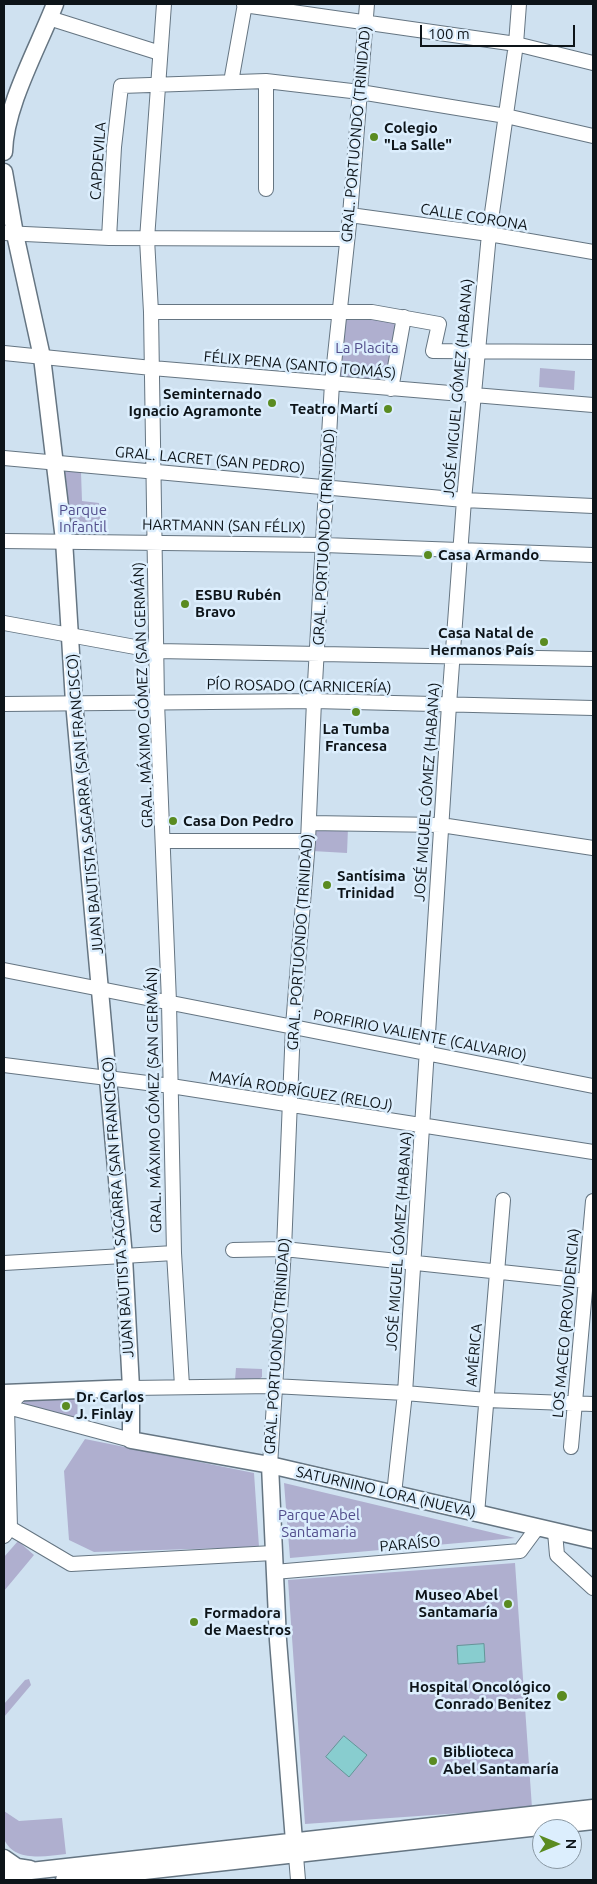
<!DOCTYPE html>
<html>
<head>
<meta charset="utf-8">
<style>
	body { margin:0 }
	#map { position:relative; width:597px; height:1884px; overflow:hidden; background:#cfe1f0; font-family:Ubuntu,sans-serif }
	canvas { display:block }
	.frame { position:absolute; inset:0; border:5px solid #0d1419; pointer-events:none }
	.north { position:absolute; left:532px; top:1819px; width:50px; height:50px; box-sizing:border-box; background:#dceefd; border:1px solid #8997a2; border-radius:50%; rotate:90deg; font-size:14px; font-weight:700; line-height:20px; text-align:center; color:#0d1419 }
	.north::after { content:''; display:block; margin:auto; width:18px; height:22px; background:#5a8b21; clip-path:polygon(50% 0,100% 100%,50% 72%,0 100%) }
	.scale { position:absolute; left:420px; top:25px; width:155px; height:22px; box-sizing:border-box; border:2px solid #0d1419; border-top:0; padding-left:6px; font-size:15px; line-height:18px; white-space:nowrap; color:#0d1419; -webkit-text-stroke:4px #dceefd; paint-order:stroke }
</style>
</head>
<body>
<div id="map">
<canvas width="597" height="1884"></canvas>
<div class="frame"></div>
<div class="north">N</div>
<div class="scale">100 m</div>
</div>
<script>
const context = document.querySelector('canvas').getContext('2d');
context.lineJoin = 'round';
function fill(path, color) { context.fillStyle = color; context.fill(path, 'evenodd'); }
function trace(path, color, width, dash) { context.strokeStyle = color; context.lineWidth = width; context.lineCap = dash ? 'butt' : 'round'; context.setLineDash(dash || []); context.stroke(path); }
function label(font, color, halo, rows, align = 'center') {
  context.font = font + ' Ubuntu,sans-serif'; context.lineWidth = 5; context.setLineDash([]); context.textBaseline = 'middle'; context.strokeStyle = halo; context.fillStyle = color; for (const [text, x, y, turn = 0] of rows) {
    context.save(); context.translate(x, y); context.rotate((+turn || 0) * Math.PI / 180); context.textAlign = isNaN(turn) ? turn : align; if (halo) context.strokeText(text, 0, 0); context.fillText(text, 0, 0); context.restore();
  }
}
fill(new Path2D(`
	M344,317l54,4 -10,60 -50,-4z
	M540,368l35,3 -1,19 -35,-3z
	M62,471l19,1 1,29 17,2 2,33h-34z
	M313,827l35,1 -1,25 -35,-2z
	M236,1368l26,1v8l-4,3h-23z
	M78,1393l-1,27 -53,-13 -1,-9z
	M85,1439l169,34 5,74 -165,5 -25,-12 -5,-69z
	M284,1483l231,55 -225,20z
	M18,1541l16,14 -30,36v-34z
	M515,1563l17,245 -227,16 -17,-244z
	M29,1679l2,6 -27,32v-13l21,-24z
	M4,1811l15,10 43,-3 4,36c-19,2 -52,9 -62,-15 -2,-8 0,-21 0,-28z`), '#afafcf');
const water = new Path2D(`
	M484,1644l1,18 -27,2 -1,-18z
	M344,1736l23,19 -18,22 -23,-20z`);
fill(water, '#88cdcf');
trace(water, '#639698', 1);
const minor = new Path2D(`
	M164,4l-17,235 4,73 6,390 12,300 5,251 8,133
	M244,5l272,39 77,19
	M49,18l111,35
	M266,81v108
	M231,82l14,-78
	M350,215l139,19 104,18
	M4,233l105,5 238,1
	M109,238l5,-91 7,-61 145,-5 94,11 146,24 87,20
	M151,312h221l67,12 -6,27 160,1
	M4,353l148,15 441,37
	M391,389l13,-72
	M4,458l460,42 129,6
	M4,541l320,4 269,10
	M4,623l153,28 436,8
	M4,704l310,-3 279,7
	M309,823l132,2 152,23
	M164,841h144
	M4,970l589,116
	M4,1065l167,21 422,66
	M233,1250l51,-1 302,32
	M4,1263l170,-10
	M131,1388l142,-2 132,7 82,7 106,4
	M4,1406l127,34
	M571,1447l22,-246
	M270,1465l14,-216 9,-223 15,-185 6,-140 18,-318 18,-168 17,-211
	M394,1494l11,-101 44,-688 15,-205 25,-266 27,-190 3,-40
	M477,1514l26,-314
	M4,1526l6,2 61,36 202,-11
	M555,1532l2,23 36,33
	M4,1536l6,-8 -3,-120 15,-16
	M274,1572l246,-21 17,-23
	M295,1844l3,36`);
const major = new Path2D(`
	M4,152c1,-46 34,-104 51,-148
	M4,172l11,62 27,123 22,183 10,162 50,555 7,131v52l139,25 323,75
	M4,1393l127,-5
	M270,1465l8,175 16,201
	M4,1858l13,9 13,2
	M4,1874l589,-66
	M64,1880l529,-59`);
trace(minor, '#657582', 16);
trace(major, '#657582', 19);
trace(minor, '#fff', 14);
trace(major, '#fff', 16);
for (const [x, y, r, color] of [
	[374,137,5,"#5a8b21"],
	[272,403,5,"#5a8b21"],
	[388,409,5,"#5a8b21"],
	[428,555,5,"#5a8b21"],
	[185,604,5,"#5a8b21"],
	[544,642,5,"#5a8b21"],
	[356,712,5,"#5a8b21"],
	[173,821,5,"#5a8b21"],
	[327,885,5,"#5a8b21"],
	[66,1406,5,"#5a8b21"],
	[508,1604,5,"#5a8b21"],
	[194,1622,5,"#5a8b21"],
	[562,1696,6,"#5a8b21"],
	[433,1761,5,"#5a8b21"]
]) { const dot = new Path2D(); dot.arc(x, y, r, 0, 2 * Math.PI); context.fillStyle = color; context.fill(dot); trace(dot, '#dceefd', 2); }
label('bold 15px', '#0d1419', '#dceefd', [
	["Colegio",384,128],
	["\"La Salle\"",384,145],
	["Seminternado",262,394,"right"],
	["Ignacio Agramonte",262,411,"right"],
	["Teatro Martí",378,409,"right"],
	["Casa Armando",438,555],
	["ESBU Rubén",195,595],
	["Bravo",195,612],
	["Casa Natal de",534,633,"right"],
	["Hermanos País",534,650,"right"],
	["La Tumba",356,729,"center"],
	["Francesa",356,746,"center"],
	["Casa Don Pedro",183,821],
	["Santísima",337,876],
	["Trinidad",337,893],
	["Dr. Carlos",76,1397],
	["J. Finlay",76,1414],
	["Museo Abel",498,1595,"right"],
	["Santamaría",498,1612,"right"],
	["Formadora",204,1613],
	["de Maestros",204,1630],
	["Hospital Oncológico",551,1687,"right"],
	["Conrado Benítez",551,1704,"right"],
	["Biblioteca",443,1752],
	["Abel Santamaría",443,1769]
], 'left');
label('15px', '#0d1419', '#dceefd', [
	["GRAL. PORTUONDO (TRINIDAD)",356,134,-85],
	["CAPDEVILA",98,161,-86],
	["CALLE CORONA",474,217,9],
	["FÉLIX PENA (SANTO TOMÁS)",300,365,5],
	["JOSÉ MIGUEL GÓMEZ (HABANA)",458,388,-85],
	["GRAL. LACRET (SAN PEDRO)",210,460,5],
	["HARTMANN (SAN FÉLIX)",224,526,1],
	["GRAL. PORTUONDO (TRINIDAD)",324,537,-87],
	["PÍO ROSADO (CARNICERÍA)",299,686,1],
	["GRAL. MÁXIMO GÓMEZ (SAN GERMÁN)",143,695,-92],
	["JOSÉ MIGUEL GÓMEZ (HABANA)",427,792,-86],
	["JUAN BAUTISTA SAGARRA (SAN FRANCISCO)",85,804,-95],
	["GRAL. PORTUONDO (TRINIDAD)",300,942,-86],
	["PORFIRIO VALIENTE (CALVARIO)",420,1035,11],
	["MAYÍA RODRÍGUEZ (RELOJ)",301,1091,9],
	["GRAL. MÁXIMO GÓMEZ (SAN GERMÁN)",154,1100,-91],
	["JUAN BAUTISTA SAGARRA (SAN FRANCISCO)",118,1207,-94],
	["JOSÉ MIGUEL GÓMEZ (HABANA)",399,1241,-86],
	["LOS MACEO (PROVIDENCIA)",566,1323,-85],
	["GRAL. PORTUONDO (TRINIDAD)",277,1346,-86],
	["AMÉRICA",474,1355,-85],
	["SATURNINO LORA (NUEVA)",386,1492,13],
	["PARAÍSO",410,1544,-5]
]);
label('15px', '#524d8b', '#dceefd', [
	["La Placita",367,348],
	["Parque",83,510],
	["Infantil",83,527],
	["Parque Abel",319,1515],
	["Santamaria",319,1532]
]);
</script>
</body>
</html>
